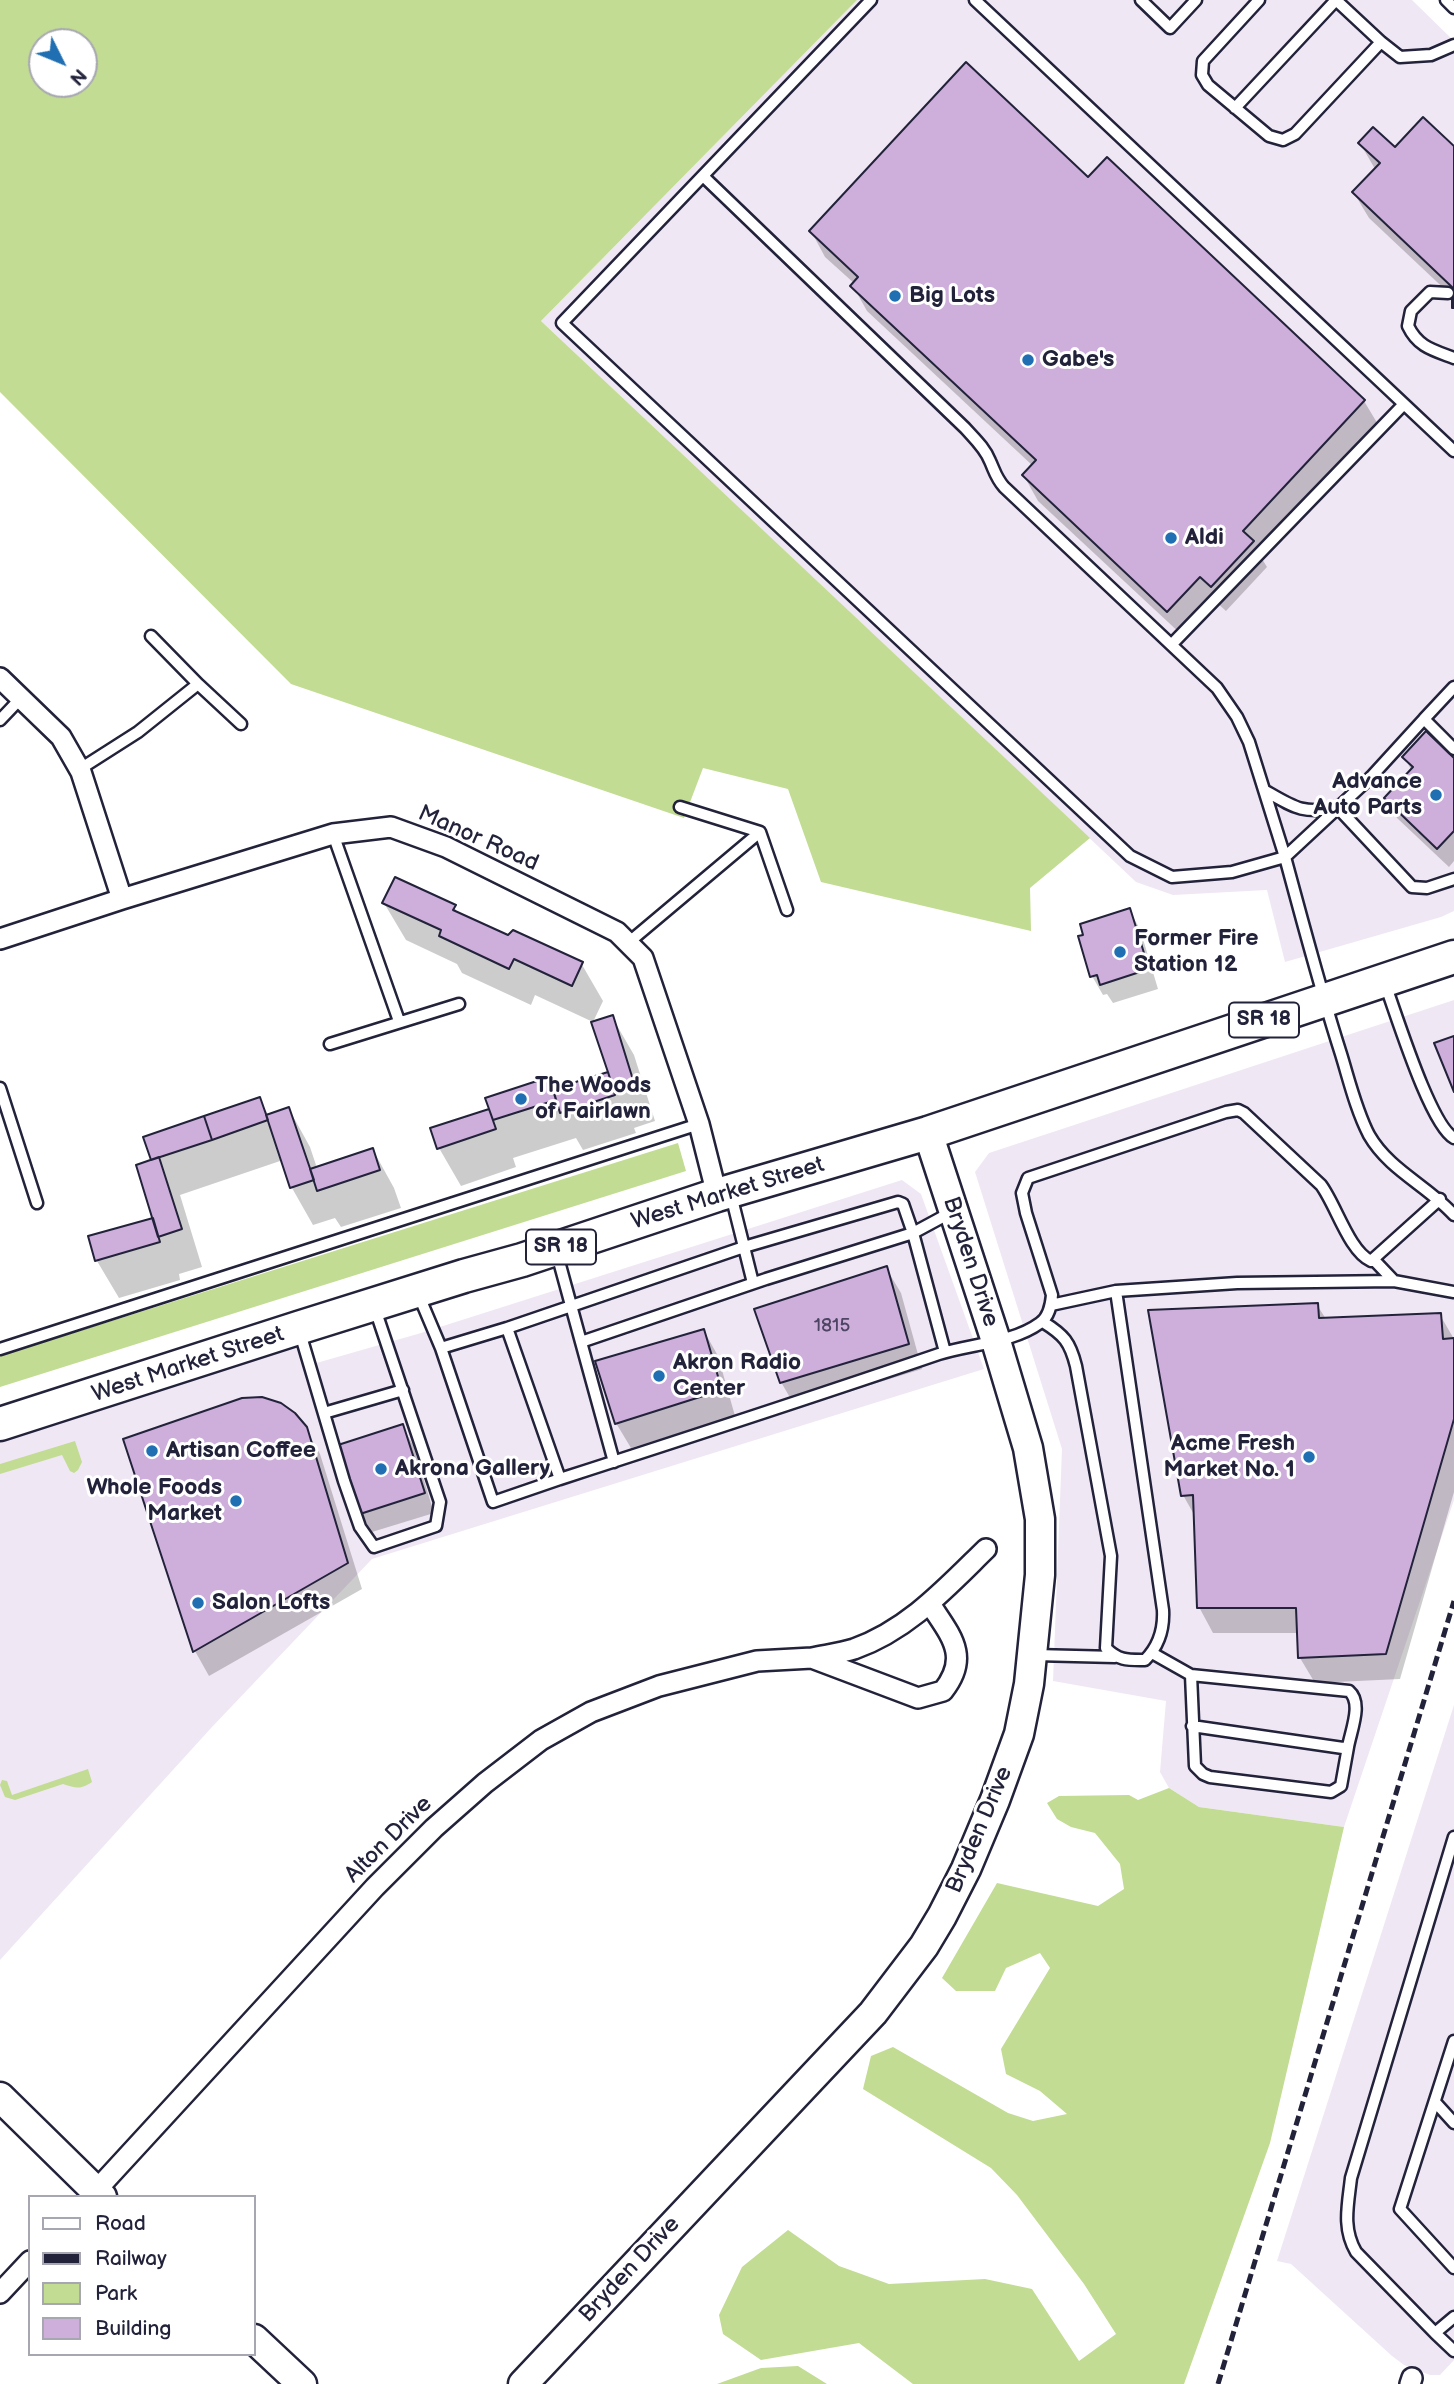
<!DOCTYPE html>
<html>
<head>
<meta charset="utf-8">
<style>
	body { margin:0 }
	#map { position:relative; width:1454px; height:2384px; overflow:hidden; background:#fff; font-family:"Balsamiq Sans",sans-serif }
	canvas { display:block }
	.legend { position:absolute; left:28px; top:2195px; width:228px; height:161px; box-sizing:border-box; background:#fff; border:2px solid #a7a7b1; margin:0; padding:9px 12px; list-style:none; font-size:21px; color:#22223b }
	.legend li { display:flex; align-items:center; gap:14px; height:35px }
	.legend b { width:35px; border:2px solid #a7a7b1 }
	.north { position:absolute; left:28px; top:28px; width:70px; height:70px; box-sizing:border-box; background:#fff; border:2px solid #a7a7b1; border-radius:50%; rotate:133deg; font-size:19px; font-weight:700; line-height:28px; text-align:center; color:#22223b }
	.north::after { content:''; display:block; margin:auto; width:24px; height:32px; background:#1f6fb2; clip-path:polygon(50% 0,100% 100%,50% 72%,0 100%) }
</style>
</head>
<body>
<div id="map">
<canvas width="1454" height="2384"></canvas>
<ul class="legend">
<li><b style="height:9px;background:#fff"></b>Road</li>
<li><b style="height:9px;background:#22223b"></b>Railway</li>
<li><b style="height:19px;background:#c2dc93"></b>Park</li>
<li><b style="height:19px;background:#ceaeda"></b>Building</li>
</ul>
<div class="north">N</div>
</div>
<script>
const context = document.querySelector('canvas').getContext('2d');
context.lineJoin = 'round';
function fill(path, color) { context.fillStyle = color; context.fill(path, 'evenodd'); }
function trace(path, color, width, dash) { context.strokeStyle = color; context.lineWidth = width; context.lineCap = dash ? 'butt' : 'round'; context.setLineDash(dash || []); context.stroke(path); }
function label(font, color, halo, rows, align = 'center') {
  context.font = font + ' "Balsamiq Sans",sans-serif'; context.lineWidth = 6; context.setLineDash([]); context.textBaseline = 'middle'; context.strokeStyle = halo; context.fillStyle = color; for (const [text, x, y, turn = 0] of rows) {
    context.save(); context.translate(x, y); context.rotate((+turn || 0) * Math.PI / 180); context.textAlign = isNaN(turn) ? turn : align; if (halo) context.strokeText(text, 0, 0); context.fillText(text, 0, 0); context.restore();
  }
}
fill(new Path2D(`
	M857,0h555l42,41v870l-13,6 -156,45 -18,-72 -94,5 -37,-13 -595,-561z
	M1454,1000v500l-110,327 -145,-20 -30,-19 -9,-16 6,-71 -113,-20 9,-232 -87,-277 14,-19z
	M902,1180l19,14 63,175 -612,190 -160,168 -212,233v-536l295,-93 11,35 115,-33z
	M1454,1705v655l-14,15h-10l-26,-10 -12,-9 -101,-92 -14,-3z`), '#f0e7f4');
fill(new Path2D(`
	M0,0h857l-316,321 549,517 -60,50 1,43 -210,-49 -33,-93 -85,-21 -19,50 -393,-134 -291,-292zM42,42h42v42h-42z
	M678,1143l8,28 -686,216v-31z
	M75,1441l7,21 -4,8 -4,3 -4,-2 -8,-16 -62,19v-10z
	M88,1769l4,13c-12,8 -16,6 -29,2l-48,16 -10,-3 -5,-12 2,-5 5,1 5,14z
	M1169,1788l30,19 145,20 -74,316 -86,241h-271l-54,-41 -98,17 -38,-26 -4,-19 23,-48 46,-37 51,36 50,18 96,-5 47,10 47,72 37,-27 -32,-50 -67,-89 -26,-27 -128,-79 8,-33 22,-9 115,66 25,8 34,-7 -27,-23 -34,-17 -5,-25 49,-81 -10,-15 -34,15 -11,23h-39l-14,-13 55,-95 101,23 26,-17 -4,-25 -25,-31 -24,-6 -14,-8 -10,-16 12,-7 70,-1 9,5z
	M798,2366l29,18h-110l44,-16z`), '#c2dc93');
fill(new Path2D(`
	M1360,143l35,6 59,-1v160v-10l-85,-80 -15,-25 21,-24z
	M1088,179l276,222 15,25 -120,128 8,13 -41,44 -11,-10 -32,35 -145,-135 -14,-25 9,-10 -166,-155 -14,-25 2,-2 -30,-27 -14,-26z
	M1404,757l50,3v101l-5,6 -52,-49 -11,-19 26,-28z
	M384,903l70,4 5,8 49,22 73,26 22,38 -10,21 -58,-27 -4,10 -69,-32 -5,-9 -51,-24z
	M1129,910l11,19 18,60 -45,14 -6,-9 -4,1 -11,-19z
	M612,1017l22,38 21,66 -21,7 2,5 -53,17 -7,-12 -63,20 3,9 -55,19 -22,-38 -6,-18 58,-20 57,-31 7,12 55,-18z
	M259,1099l10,17 20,-7 21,38 7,21 56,-18 21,38 7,20 -60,19 -6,-9 -22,7 -21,-37 -9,-28 -103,35 22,72 -23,7 1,6 -61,18 -22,-37 -7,-24 65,-18 -2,-58 -8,-23z
	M886,1268l15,25 21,76 -126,39 -15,-26z
	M1317,1305l9,14 114,-4 14,24v153l-54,187 -85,4 -15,-25 -1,-25h-86l-14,-26 -3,-89 -13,-23z
	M704,1331l14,25 17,60 -104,32 -15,-25z
	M402,1426l11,19 21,68 -62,19 -11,-18z
	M305,1428l15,26 42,135 -153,87 -14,-25z`), '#0003');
const building = new Path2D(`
	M966,62l122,115 19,-20 258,243 -122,131 11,10 -43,46 -11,-10 -33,35 -145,-137 14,-15 -186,-174 8,-9 -49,-46z
	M1423,117l31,29v162h-2v-21l-100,-95 28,-29 -22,-20 15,-16 22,20z
	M1426,731l28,27v73l-17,18 -53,-51 29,-31 -11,-10z
	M395,877l61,28 -3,5 55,25 5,-5 70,32 -11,24 -58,-27 -5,10 -70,-33 2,-6 -59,-27z
	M1130,908l19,61 -49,16 -3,-10 -7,2 -12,-41 5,-1 -3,-11z
	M613,1015l21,68 -20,7 -23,-68z
	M1454,1036v56l-20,-49z
	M608,1072l7,23 -55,18 -7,-24z
	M549,1077l7,23 -63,20 -8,-22z
	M260,1097l8,23 -56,20 -8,-24z
	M289,1107l25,73 -24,8 -24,-73z
	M489,1109l7,20 -59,20 -7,-21z
	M204,1116l8,24 -61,20 -8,-23z
	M373,1148l7,22 -63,21 -7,-22z
	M159,1157l23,72 -24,8 -22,-72z
	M153,1218l7,24 -65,19 -7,-25z
	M887,1266l22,78 -129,39 -26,-74z
	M1318,1303l1,15 122,-5 2,26 11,-1v81l-68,235 -88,4 -2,-50h-99l-4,-113 -12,1 -33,-186z
	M704,1329l18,61 -107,34 -20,-63z
	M262,1397l19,6 14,10 12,14 41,136 -155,89 -70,-213 119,-41z
	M403,1424l22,69 -65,21 -22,-69z`);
fill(building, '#ceaeda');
trace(building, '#22223b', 2);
const lane = new Path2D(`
	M871,0l-309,323 568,533 42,21 60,-5 53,-15c18,66 35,132 56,197 8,26 15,56 28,81 20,35 59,51 85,80
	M975,0l479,451
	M1141,0l29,28 26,-28
	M1259,0l-56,61 -1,14 6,10 61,51 14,4 12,-6 86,-92
	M1446,0l8,8
	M1235,108l101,-108 45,42 19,15 31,-2 23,-10
	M703,176l262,252c9,10 20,20 25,33 5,11 6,17 14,26l213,201 20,29 12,25 36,115 86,-80 53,-58
	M1448,293l-18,-1 -19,19 -3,15c10,21 25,24 46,32
	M1172,644l232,-240
	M198,684l43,40
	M1454,687l-30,32 30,30
	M0,720l21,-22
	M80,769l58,-37 60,-48 -47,-48
	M1264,790c31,18 38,24 74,18l74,79 15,1 27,-9
	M680,807l80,25 27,78
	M333,834l66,187
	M628,943l132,-111
	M1385,984c11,29 45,141 69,154
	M330,1044l129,-40
	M0,1088l37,115
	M731,1195l22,88
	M950,1213l-37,20 -10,-29 -5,-2 -154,45 -237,81 53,151c127,-41 253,-82 379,-125 31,-10 74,-11 101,-31 9,-6 11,-17 12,-28l-26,-82 -4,-20 6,-15 198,-66 12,-2 6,3 77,72c15,20 28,66 50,76l69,-62
	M557,1254l24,88 185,-63 147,-46 32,119
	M1374,1260l20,21 60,11
	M419,1296l22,52 66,-20
	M1051,1305l65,-14 121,-8 157,-2
	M1043,1322c21,13 27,20 33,44l35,190 -5,92c13,13 22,12 39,12 14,-14 19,-31 18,-50l-47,-319
	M300,1333l44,148 16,46 14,20 62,-21 4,-24 -65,-193
	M581,1342l33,120
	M441,1348l52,154 67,-23
	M0,1349l699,-225
	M324,1413l79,-23
	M1152,1653l39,22 4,91 8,8 7,3 121,15 10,-6 7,-39 -5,1 -151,-22
	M1035,1655l80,2
	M1191,1675l158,16c14,12 2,39 -1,56
	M1454,1837l-103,341c-3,27 -9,50 5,74l79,81 19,-16
	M1454,2041l-54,168 54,59
	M1435,2102l19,21
	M1435,2333l19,18`);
const street = new Path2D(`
	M0,678l61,59 20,35 41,127
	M0,939l122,-40 211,-65 58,-7 55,20 171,85 26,26 56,166 18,71
	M812,1658c14,-3 29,-5 42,-9 54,-19 92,-61 132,-100
	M90,2197l285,-310 59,-59 51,-45 56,-43 50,-28 68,-26 98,-25 55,-3 106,40 25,-7c28,-35 7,-56 -13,-87
	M0,2293l30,-32
	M1410,2384l2,-6`);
const secondary = new Path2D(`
	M0,2097l102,100
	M254,2339l48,45
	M523,2384l350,-371 51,-67 18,-30 24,-47 29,-69 24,-66 10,-50 11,-109v-56l-12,-71 -32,-107 -68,-208`);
const primary = new Path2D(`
	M0,1424l298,-96 166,-52 58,-16 195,-65 211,-62 526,-176`);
trace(lane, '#22223b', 15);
trace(street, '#22223b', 24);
trace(secondary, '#22223b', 33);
trace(primary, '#22223b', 37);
trace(lane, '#fff', 10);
trace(street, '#fff', 19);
trace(secondary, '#fff', 28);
trace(primary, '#fff', 32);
trace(new Path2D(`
	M1218,2384l236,-783`), '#22223b', 5, [10, 5]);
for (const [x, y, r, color] of [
	[895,296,7,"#1f6fb2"],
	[1028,360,7,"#1f6fb2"],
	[1171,538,7,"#1f6fb2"],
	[1436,795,7,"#1f6fb2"],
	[1120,952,7,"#1f6fb2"],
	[521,1099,7,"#1f6fb2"],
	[659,1376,7,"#1f6fb2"],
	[152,1451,7,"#1f6fb2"],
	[1309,1457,7,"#1f6fb2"],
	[381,1469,7,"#1f6fb2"],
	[236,1501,7,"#1f6fb2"],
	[198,1603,7,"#1f6fb2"]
]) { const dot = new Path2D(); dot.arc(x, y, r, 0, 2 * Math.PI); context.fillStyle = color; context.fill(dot); trace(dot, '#fff', 2.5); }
label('19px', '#4d4563', null, [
	["1815",832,1326]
]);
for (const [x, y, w] of [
	[1264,1020,70],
	[561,1247,70]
]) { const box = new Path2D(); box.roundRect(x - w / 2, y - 17.5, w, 35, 5); context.fillStyle = '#fff'; context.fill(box); trace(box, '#22223b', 2); }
label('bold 21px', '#22223b', null, [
	["SR 18",1264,1020],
	["SR 18",561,1247]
]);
label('bold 23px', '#22223b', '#fff', [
	["Big Lots",909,296],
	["Gabe's",1042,360],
	["Aldi",1185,538],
	["Advance",1422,782,"right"],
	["Auto Parts",1422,808,"right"],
	["Former Fire",1134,939],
	["Station 12",1134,965],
	["The Woods",535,1086],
	["of Fairlawn",535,1112],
	["Akron Radio",673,1363],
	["Center",673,1389],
	["Acme Fresh",1295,1444,"right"],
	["Market No. 1",1295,1470,"right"],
	["Artisan Coffee",166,1451],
	["Akrona Gallery",395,1469],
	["Whole Foods",222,1488,"right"],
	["Market",222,1514,"right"],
	["Salon Lofts",212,1603]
], 'left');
label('23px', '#22223b', '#fff', [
	["Manor Road",478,839,24],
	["West Market Street",728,1194,-17],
	["Bryden Drive",970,1262,72],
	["West Market Street",188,1365,-18],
	["Bryden Drive",980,1830,-67],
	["Alton Drive",389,1840,-45],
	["Bryden Drive",630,2270,-47]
]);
</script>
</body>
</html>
